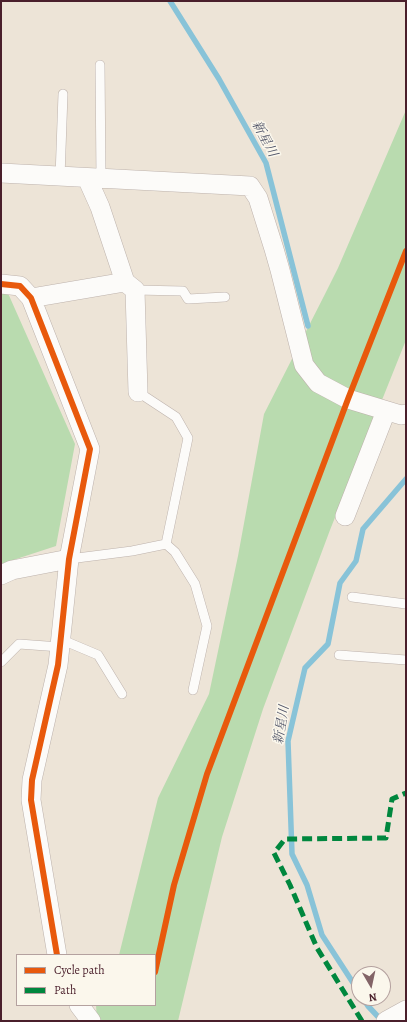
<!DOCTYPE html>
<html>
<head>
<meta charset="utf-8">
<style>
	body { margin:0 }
	#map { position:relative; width:407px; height:1022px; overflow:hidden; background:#ede4d7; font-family:Alegreya,serif }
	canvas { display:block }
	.frame { position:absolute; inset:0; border:2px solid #4a1f2b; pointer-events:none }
	.legend { position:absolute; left:16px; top:954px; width:140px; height:52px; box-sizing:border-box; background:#fbf7ec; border:1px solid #b4a19f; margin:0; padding:5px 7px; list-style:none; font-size:12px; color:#4a1f2b }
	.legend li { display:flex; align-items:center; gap:8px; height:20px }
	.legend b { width:20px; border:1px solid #b4a19f }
	.north { position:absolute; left:351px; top:966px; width:40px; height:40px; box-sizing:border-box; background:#fbf7ec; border:1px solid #b4a19f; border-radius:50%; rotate:171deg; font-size:11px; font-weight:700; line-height:16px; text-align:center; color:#4a1f2b }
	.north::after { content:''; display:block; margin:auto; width:14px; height:18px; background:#836467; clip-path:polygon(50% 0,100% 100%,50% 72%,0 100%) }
</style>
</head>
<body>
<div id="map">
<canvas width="407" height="1022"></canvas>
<div class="frame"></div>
<ul class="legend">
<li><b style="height:5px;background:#e8590c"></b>Cycle path</li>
<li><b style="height:5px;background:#00873e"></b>Path</li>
</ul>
<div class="north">N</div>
</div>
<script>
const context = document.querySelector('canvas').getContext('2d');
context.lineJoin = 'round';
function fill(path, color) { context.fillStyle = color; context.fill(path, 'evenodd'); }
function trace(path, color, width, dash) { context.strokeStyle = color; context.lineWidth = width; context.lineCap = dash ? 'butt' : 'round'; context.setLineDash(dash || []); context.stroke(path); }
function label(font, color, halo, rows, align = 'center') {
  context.font = font + ' Alegreya,"Noto Serif JP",serif'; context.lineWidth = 3; context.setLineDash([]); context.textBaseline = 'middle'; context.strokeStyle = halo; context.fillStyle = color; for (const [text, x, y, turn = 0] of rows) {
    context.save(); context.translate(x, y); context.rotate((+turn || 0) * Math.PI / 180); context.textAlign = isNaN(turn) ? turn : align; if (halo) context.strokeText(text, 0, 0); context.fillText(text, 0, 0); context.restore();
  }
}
fill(new Path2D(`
	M406,110v230l-76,190 -67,179 -41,128 -44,184h-81l-1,-16h59v-50h-36l39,-157 51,-104 29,-138 26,-142 60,-118 14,-28z
	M7,291l68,153 -19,102 -55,18v-271z`), '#b9dbaf');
trace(new Path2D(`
	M170,1l49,78 47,84 42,163
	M359,992l-37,-57 -15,-50 -15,-31 -4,-113 17,-73 23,-24 12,-61 16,-22 7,-32 43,-50
	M363,998l5,8 14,15`), '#88c3d8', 5.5);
const service = new Path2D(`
	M100,65l1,114
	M60,177l3,-83
	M135,290l48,1 5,8 37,-2
	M138,392l38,25 12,21 -22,106
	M69,559l63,-8 34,-7 9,8 20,32 12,42 -14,64
	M352,597l54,7
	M60,639l38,16 24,39
	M339,655l67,5
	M1,662l18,-18 41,3`);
const minor = new Path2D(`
	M1,173l249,13 8,12 16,51 6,21 24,95 14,18 30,16 53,16 5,-1
	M125,282l10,8 3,102
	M1,284l19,2 11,12 59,151 -21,110 -11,106 -26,115 -1,20 26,155
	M31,298l94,-16 -25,-75 -13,-29
	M345,516l41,-105
	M1,575l11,-5 57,-11
	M79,1005l12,16
	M386,1021l20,-11`);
trace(service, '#bdb2ac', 10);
trace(minor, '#bdb2ac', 20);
trace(service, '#fcfbf9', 9);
trace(minor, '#fcfbf9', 19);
trace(new Path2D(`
	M362,1021l-45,-73 -27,-63 -16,-32 11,-14 101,-1 6,-39 14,-6`), '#00873e', 5, [10, 5]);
trace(new Path2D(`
	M1,284l19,2 11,12 59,151 -21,110 -11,106 -26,115 -1,20 26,155
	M155,972l19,-87 33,-111 141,-375 58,-148`), '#e8590c', 6);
label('italic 13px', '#505468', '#fbf7ec', [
	["新星川",264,139,62],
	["新星川",282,725,-81]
]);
</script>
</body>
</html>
